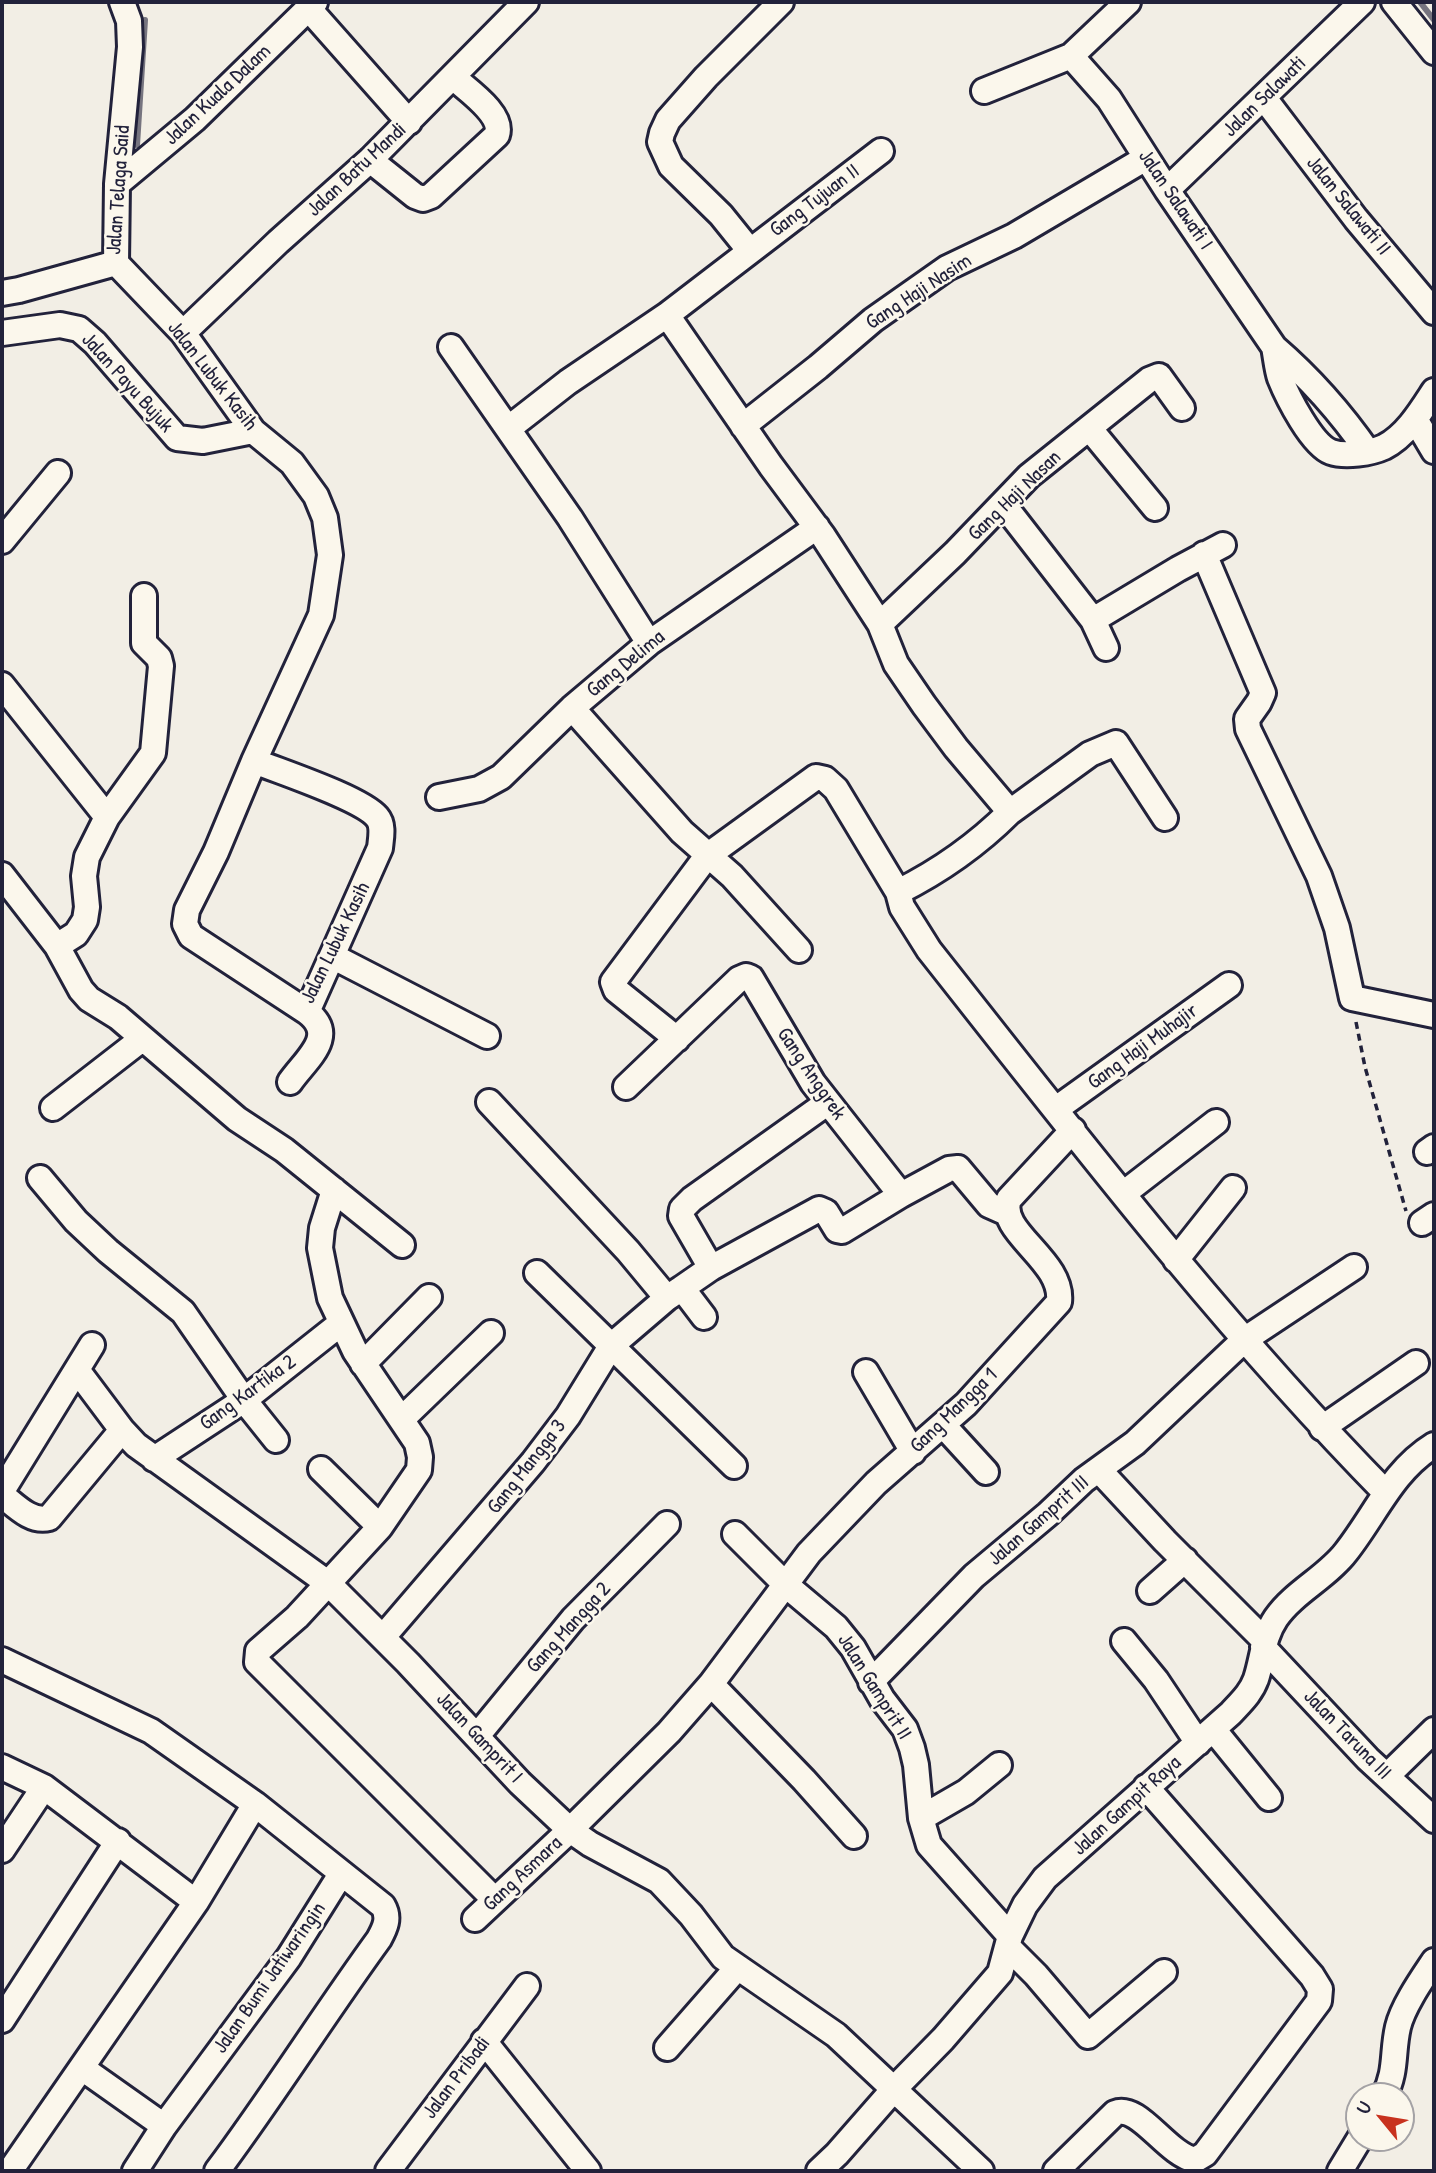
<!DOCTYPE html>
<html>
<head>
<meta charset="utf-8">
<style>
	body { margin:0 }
	#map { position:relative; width:1436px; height:2173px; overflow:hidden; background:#f2eee5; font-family:"Patrick Hand",sans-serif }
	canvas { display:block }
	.frame { position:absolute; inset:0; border:4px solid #22223b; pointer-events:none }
	.north { position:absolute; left:1345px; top:2082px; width:70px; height:70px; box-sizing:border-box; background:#fbf7ec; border:2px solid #a4a2a5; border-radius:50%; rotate:300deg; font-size:19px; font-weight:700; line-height:28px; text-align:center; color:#22223b }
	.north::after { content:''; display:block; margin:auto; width:24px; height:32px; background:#c8321e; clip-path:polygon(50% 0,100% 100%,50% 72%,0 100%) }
</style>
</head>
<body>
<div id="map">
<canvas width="1436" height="2173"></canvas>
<div class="frame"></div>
<div class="north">U</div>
</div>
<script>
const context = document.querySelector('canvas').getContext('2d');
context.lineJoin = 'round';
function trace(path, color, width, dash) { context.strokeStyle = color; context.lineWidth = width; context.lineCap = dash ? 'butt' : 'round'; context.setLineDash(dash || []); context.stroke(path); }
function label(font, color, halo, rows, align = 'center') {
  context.font = font + ' "Patrick Hand",sans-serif'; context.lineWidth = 5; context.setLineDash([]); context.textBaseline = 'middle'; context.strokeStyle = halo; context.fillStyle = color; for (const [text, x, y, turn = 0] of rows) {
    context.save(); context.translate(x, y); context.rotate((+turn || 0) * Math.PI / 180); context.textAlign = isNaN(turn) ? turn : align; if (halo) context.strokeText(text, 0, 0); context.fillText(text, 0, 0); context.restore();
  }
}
trace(new Path2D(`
	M1420,2l14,18
	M137,145l8,-125`), '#76747f', 6);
const minor = new Path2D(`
	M1394,2l40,50
	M309,9l100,113
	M1071,56l38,43 58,91 107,157c2,10 3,22 6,31 8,20 32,67 51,74 14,5 40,1 53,-5 22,-11 37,-36 50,-56
	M984,91l87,-35 57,-54
	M1264,98l92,121 78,93
	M881,151l-214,164 104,151 52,70 57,88 16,40 28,41 32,43 54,64c-33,33 -70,59 -112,80l4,15 27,43c147,186 291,374 457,543
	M370,160l45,36 8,3 8,-3 66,-61c7,-21 -30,-45 -44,-58
	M117,184l78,-65 120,-117
	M1167,190l195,-188
	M750,251l-29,-36 -50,-49 -11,-24 2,-9 6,-13 38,-43 75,-75
	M116,263l67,70 70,98 39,32 24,33 9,22 5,37 -9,60 -67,146 -38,91 -29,58 -2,14 6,12 116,76 73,-164c1,-10 4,-23 -3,-31 -16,-19 -96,-45 -123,-56
	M116,263l1,-79 13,-137 -1,-26 -7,-19
	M2,293l17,-3 97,-27
	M2,333l58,-8 19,4 16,14 82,95 26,3 50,-10
	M183,333l95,-91 92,-82 156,-158
	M451,347l119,171 79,125
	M1274,347c36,31 67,66 94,105
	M1415,419l19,32
	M743,426l75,-59 55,-47 74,-52 67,-32 132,-78
	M509,428l59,-46 99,-67
	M1090,429l65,79
	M1003,504l90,116 85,-51 45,-24
	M2,541l56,-68
	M1204,554l59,139 -4,9 -12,17 1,10 71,147 18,52 15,70 82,17
	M1093,620l13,28
	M880,624l75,-71 74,-77 120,-96 10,-4 23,32
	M2,685l105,132
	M572,708l110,124 50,44 67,74
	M439,797l40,-8 22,-12 71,-69 77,-65 168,-116
	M1010,812l80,-58 26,-11 49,75
	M2,875l55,71 24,44 8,9 29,18 119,102 47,31 118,95
	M57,946l19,-12 9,-14 2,-13 -3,-31 3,-19 20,-40 46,-64 8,-87 -2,-8 -15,-15v-47
	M332,956l155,80
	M677,1039l-61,-49 -3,-8 94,-126 109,-79 9,2 11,10 62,103
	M290,1082c17,-24 48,-46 17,-70
	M626,1087l113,-108 7,-3 5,2 62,105 88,112 48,-26 9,-1 31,37 18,8
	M489,1102l139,149 39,47
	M53,1108l89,-69
	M1056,1109l173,-124
	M1427,1152l7,-5
	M40,1178l36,43 32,30 75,61 61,88 32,40
	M334,1190l-12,38 -2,20 10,50 25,53 62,92 3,14 -1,13 -39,57 -83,90 -39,34 -1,11 237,237
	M1123,1194l93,-72
	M1422,1223l12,-8
	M1176,1260l57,-72
	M711,1268l-30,-52 1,-7 10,-10 135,-96
	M537,1273l197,193
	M682,1288l29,-20 108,-59 7,3 11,18 5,1 59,-36
	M363,1364l66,-67
	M77,1370l45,60 14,15 193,139 79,79 112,120 50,47 20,14 69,37 32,34 32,42 113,78 145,136
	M866,1372l47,80
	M402,1419l89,-86
	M943,1425l43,47
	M1322,1428l94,-65
	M154,1459l90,-59 96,-76
	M321,1469l59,58
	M1099,1470l66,71 99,99
	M2,1491l90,-146
	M2,1495c13,10 29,28 47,23l73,-88
	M735,1534l51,51 50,42 17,21 29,51 23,30 7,19 4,17 5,53 8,27 81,91
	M1150,1591l35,-31
	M383,1637l150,-175 35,-46 43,-70 56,-48 15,-10 22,29
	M1124,1641l32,39 42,63
	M1263,1647l105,112 66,61
	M2,1660l149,71 104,73 128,102c7,12 2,22 -4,33 -56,77 -106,157 -162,232
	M871,1682l103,-106 74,-62 36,-34 51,-37 109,-103 110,-73
	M711,1684l93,96 50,56
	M1213,1729l56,69
	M477,1736l96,-117 94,-95
	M2,1767l42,20 152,115 59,-98
	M1387,1776l47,-46
	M921,1818l45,-26 33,-27
	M2,1850l42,-63
	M475,1919l95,-89 99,-98 42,-48 98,-131 67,-70 90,-79 93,-102c5,-42 -63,-70 -50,-103l64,-69
	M1008,1947l28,28 52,61 76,-64
	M2,2020l116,-179
	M484,2041l104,130
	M667,2048l70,-80
	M82,2068l82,58
	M1384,2096c13,-25 8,-43 14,-69 5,-21 24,-48 36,-66
	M10,2171l186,-269
	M135,2171l29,-45 125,-169 52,-83
	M388,2171l139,-185
	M819,2171l18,-17 57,-65 49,-50 57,-66 10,-37 15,-31 20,-27 186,-165c10,-11 20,-20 25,-34 7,-21 7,-42 20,-61 18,-26 51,-41 70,-66 30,-38 46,-81 88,-107
	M1056,2171l59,-58c24,-10 51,41 80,47l10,-6 114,-153 1,-12 -8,-13 -166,-189
	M1340,2171l20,-33`);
trace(minor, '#22223b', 30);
trace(new Path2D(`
	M1356,1022l9,45 41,144`), '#22223b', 3.5, [7, 5]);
trace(minor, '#fbf7ec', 24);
label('21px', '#22223b', '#fbf7ec', [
	["Jalan Kuala Dalam",218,95,-43],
	["Jalan Salawati",1265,97,-44],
	["Jalan Batu Mandi",357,170,-43],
	["Jalan Telaga Said",119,190,-86],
	["Jalan Salawati I",1175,200,56],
	["Gang Tujuan II",815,201,-37],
	["Jalan Salawati II",1348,206,51],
	["Gang Haji Nasim",919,292,-33],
	["Jalan Lubuk Kasih",212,376,52],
	["Jalan Payu Bujuk",127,383,48],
	["Gang Haji Nasan",1015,496,-44],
	["Gang Delima",626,664,-39],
	["Jalan Lubuk Kasih",336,943,-64],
	["Gang Haji Muhajir",1143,1047,-36],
	["Gang Anggrek",811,1074,56],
	["Gang Kartika 2",248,1393,-36],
	["Gang Mangga 1",954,1411,-44],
	["Gang Mangga 3",527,1467,-52],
	["Jalan Gamprit III",1039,1521,-41],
	["Gang Mangga 2",569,1628,-48],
	["Jalan Gamprit II",874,1687,58],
	["Jalan Taruna III",1347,1735,46],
	["Jalan Gamprit I",479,1738,47],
	["Jalan Gampit Raya",1127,1806,-42],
	["Gang Asmara",523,1874,-43],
	["Jalan Bumi Jatiwaringin",270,1978,-55],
	["Jalan Pribadi",457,2078,-53]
]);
</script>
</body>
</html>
